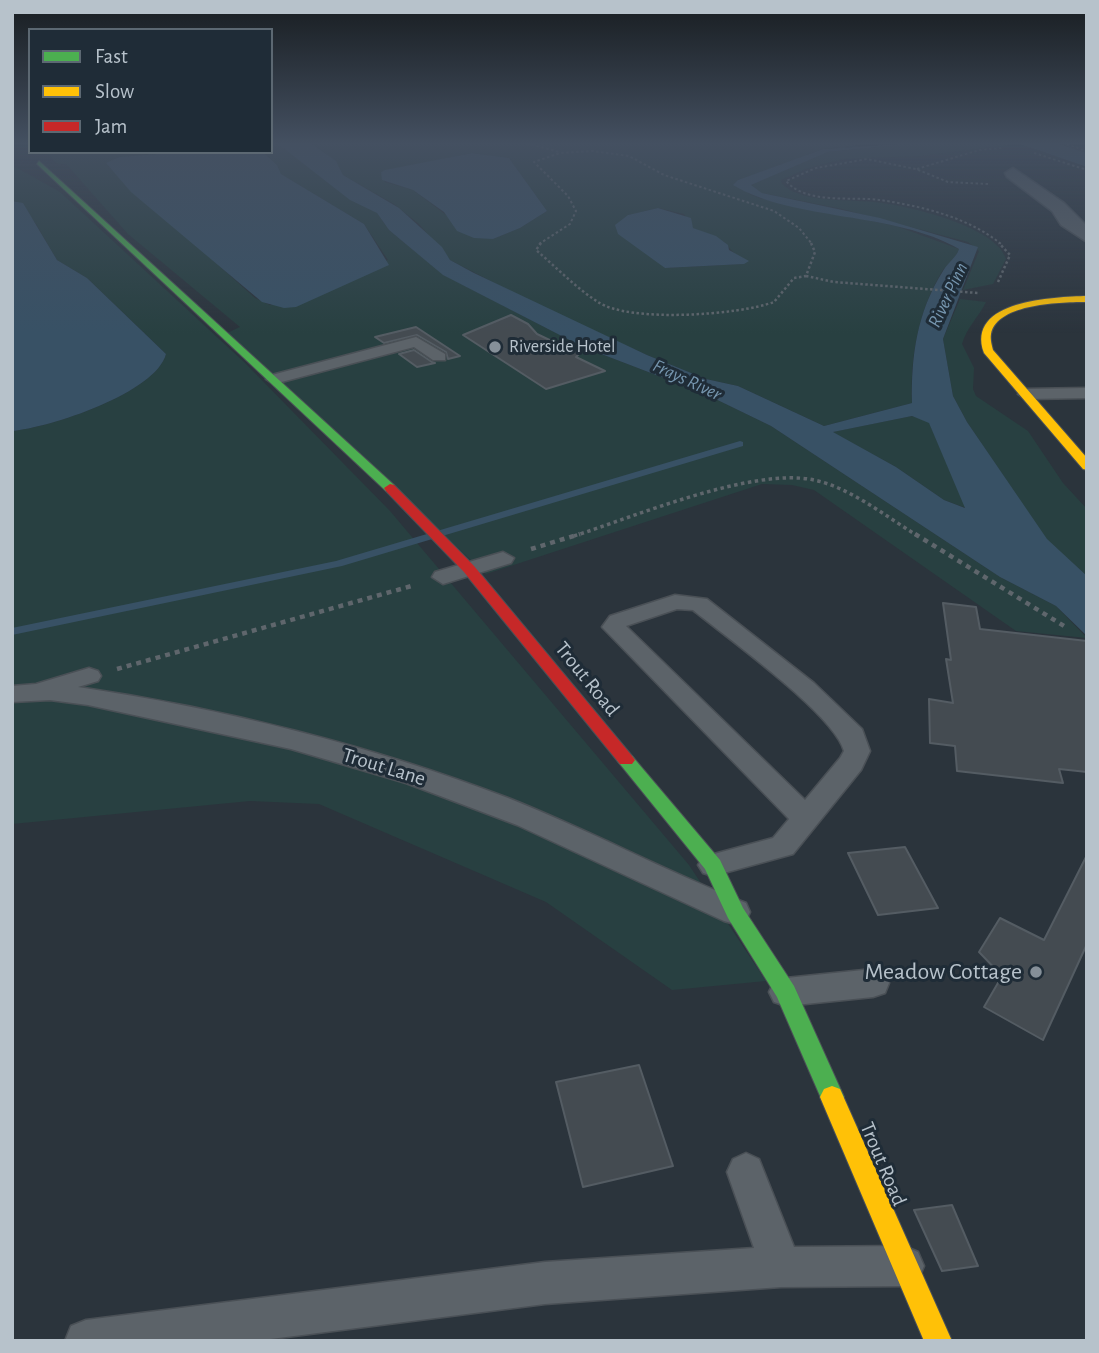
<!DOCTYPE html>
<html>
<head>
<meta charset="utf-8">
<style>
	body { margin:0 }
	#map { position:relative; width:1099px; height:1353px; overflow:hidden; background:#2b343c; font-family:"Alegreya Sans",sans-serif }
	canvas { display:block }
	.frame { position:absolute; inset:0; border:14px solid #b7c2cb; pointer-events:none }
	.legend { position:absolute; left:28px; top:28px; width:245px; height:126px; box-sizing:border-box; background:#1f2c37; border:2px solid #5c6872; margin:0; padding:9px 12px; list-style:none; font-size:21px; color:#b7c2cb }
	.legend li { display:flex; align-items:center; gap:14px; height:35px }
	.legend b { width:35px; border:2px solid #5c6872 }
</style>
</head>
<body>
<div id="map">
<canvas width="1099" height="1353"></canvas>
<div class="frame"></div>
<ul class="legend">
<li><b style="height:9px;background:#4caf50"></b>Fast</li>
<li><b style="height:9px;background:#ffc107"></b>Slow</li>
<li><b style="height:9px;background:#c62828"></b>Jam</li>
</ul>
</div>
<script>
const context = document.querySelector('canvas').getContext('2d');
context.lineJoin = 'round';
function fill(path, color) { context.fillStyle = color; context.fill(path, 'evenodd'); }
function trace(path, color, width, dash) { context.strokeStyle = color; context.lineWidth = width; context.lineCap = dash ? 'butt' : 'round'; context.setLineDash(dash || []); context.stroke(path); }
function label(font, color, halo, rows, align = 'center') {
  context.font = font + ' "Alegreya Sans",sans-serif'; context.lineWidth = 6; context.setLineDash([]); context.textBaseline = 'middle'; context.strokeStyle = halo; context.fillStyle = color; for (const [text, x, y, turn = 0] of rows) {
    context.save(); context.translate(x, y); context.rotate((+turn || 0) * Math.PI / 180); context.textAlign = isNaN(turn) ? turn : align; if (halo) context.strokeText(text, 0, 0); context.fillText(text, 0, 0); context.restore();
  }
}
fill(new Path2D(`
	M271,143h6l100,70 12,17 55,45 139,72 120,46 68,33 229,151 56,29 31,32 -71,-7 -202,-141 -22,-5 -30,-1 -276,90 -259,-241 13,-6 -112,-93 -61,-69 -11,-2 -10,-11h135l-62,5 -13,7 149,134 15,7 118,-45 -24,-36 -83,-50 -4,-9 -14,-13h8z
	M312,143h567l-56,6 -85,31 11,14 10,4 137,28 63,23c-3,9 -11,14 -16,21 -25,40 -33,88 -31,133l-88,23 -86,-40 -32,-7 -59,-24 -112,-51 -85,-44 -31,-36 -25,-20 -51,-29 -8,-14zM472,153l37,5 38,53 -27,17 -27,11 -43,-21 -37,-28 -28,-8 -4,-10zM658,208l26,6 9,14 31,14 20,22 -79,4 -37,-53z
	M918,143l99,1 -95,12 -78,3 -36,9 -27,12 1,4c23,21 70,14 100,19 30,4 115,24 124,56l-13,25 -30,6 16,-39 -11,-9 -126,-33 -80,-16 -11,-8 77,-33z
	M12,165l48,27 185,171 145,148 299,354 77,116 -94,9 -126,-88 -227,-98 -69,-3 -238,23v-393c37,-3 144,-38 154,-77l-79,-76 -30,-18 -21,-36 -20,-23h-4z
	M960,299l26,3c-8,16 -19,25 -24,42l12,24 -1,21 3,7 52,35 35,52 24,26v67l-40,-36 -80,-118 -14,-26 -10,-57z
	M912,416l17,6 37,86 -22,-8 -48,-33 -64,-35z`), '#284041');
fill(new Path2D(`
	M277,143h34l25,18 7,14 56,33 43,39 8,13 24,13 173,82 59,24 32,7 86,40 88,-23c-1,-47 5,-91 31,-132 5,-9 13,-13 16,-22 -65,-38 -164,-27 -226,-64l5,-5 85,-31 95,-6 -90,9 -77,33 11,8 118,25 98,29 -35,92 10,57 14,26 80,117 40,37v60l-31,-30 -56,-29 -229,-151 -68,-33 -120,-46 -140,-72 -54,-45 -12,-17 -27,-13zM912,416l17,7 36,85 -21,-8 -48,-33 -63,-35z
	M1017,143h39l31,10v14z
	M181,152h82l14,13 4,9 83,50 25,41 -93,42 -12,1 -22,-6 -131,-110 -25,-29 13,-6z
	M472,153l37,5 38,53 -27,17 -27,11 -19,-1 -17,-7 -13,-19 -31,-22 -31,-10 -1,-8 4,-2z
	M12,201l11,2 34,57 30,18 79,76c-10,39 -117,74 -154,77z
	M658,208l33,10 2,10 23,8 12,9 1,5 20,11 -5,3 -79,4 -47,-34 -3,-9 13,-10z`), '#385165');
fill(new Path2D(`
	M740,441l3,1v4l-401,120 -330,69v-7l324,-67z`), '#385165');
const building = new Path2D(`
	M511,315l17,9 9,10 42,20 -3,3 29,14 -59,18 -83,-54z
	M416,327l44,29 -12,3 -2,-7 -29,-17 -33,8 -9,-6z
	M414,350l18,12 3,1 -18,4 -18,-13z
	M943,603l33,4 4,22 107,12v131l-28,-3 4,14 -106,-12 -2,-25 -25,-3 -1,-44 24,4 -7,-44 5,1z
	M905,847l33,61 -60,7 -30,-62z
	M1087,855v89l-44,96 -59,-33 18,-31 -23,-24 21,-34 44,22z
	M639,1065l34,101 -90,21 -27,-105z
	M952,1205l26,61 -36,5 -28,-61z`);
fill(building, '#444b51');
trace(building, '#545c63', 2);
const lane = new Path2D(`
	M416,337l29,17v6h-12l-19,-13 -140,37 -8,-5 2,-3z
	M1087,388v10l-61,1 -8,-5 8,-5z
	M503,552l11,6 -3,5 -68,21 -11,-7 3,-5z
	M675,595l32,4 107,84 48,46 8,22 -9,19 -68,84 -80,22 -10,-3 -5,-8 5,-8 70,-19 16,-19 -187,-192 8,-11zM677,609l16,1c33,27 142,105 151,141l-4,7 -35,42 -179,-174z
	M89,668l9,3 3,5 -3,5 -20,6c143,21 295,59 430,111 81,32 157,73 238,105l4,9 -4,9 -11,3 -11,-3 -207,-96 -111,-42 -115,-34 -203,-44 -38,-5 -38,2v-16l24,-2z
	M873,969l12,4 4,10 -4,10 -12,4 -87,9 -12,-4 -5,-10 5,-10 12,-4z
	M746,1153l13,6 35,88 110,-1 14,6 6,14 -6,14 -14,6 -123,1 -236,17 -290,37h-190l6,-15 15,-6 459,-58 209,-14 -27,-76 6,-13z`);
const street = new Path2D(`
	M1013,168l51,35 23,23v16l-26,-17 -9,-14 -45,-34 -2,-4z`);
const fast = new Path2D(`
	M39,161l355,324v6h-8l-349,-327z
	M626,754l6,2 88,104 23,48 51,78 50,111 -4,8 -8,3 -8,-3 -47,-108 -49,-79 -23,-49 -85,-105 -3,-4 3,-4z`);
const slow = new Path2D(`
	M1087,296v6c-24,0 -90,1 -96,32 -1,5 1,12 2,16l94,108v12l-4,-1 -99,-116c-19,-53 70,-56 103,-57z
	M832,1086l8,3 112,252h-28l-104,-244 4,-8z`);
const jam = new Path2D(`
	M390,484l4,1 80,81 158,190 3,4 -3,4h-12l-156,-192 -78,-81 -2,-3z`);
trace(lane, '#4a5056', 3);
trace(street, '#4a5056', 3);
trace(fast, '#4a5056', 2);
trace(slow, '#4a5056', 2);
trace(jam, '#4a5056', 2);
trace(new Path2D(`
	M394,143h40
	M527,143l32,9
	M1062,143l25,8
	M1034,153l53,17
	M917,169l62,-19 23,-2
	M988,184l-40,-2 -32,-13 -49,-10 -51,9 -30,13c21,24 65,15 94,19 41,6 88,17 121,44
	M539,244l31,-20 6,-13 -8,-15 -34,-34 26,-9 33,-2 36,5 35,19 110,36 25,17 13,16`), '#5f666c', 2, [2.5, 2.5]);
trace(new Path2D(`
	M541,243l-5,7c20,17 40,38 62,52 31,21 141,13 176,0l20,-24 12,-2 9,-24 -4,-9
	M806,276l28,6 144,11
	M998,282l12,-27 -11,-12`), '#5f666c', 2.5, [2.5, 2.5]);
trace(new Path2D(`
	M574,536c62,-20 179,-69 240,-56 37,8 71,36 104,56`), '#5f666c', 3.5, [3.5, 3.5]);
trace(new Path2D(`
	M915,534l149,92
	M531,549l49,-15
	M117,669l298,-84`), '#5f666c', 4.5, [5, 5]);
fill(lane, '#5c6369');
fill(street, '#5c6369');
fill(fast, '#4caf50');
fill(slow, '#ffc107');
fill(jam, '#c62828');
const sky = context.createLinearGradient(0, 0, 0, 333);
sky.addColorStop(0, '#181d21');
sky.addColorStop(0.43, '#445061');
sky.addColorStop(1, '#44506100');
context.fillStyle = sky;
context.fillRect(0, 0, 1099, 333);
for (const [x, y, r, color] of [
	[495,347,7,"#869099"],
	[1036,972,7,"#869099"]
]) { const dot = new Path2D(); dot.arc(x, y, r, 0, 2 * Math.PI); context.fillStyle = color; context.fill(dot); trace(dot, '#1f2c37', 2.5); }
label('18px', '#b7c2cb', '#1f2c37', [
	["Riverside Hotel",509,347]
], 'left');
label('italic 19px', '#7696af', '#1f2c37', [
	["River Pinn",948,295,-65],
	["Frays River",687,380,25]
]);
label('21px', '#b7c2cb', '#1f2c37', [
	["Trout Road",587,679,51],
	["Trout Lane",384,767,17],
	["Trout Road",883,1164,67]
]);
label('24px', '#b7c2cb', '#1f2c37', [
	["Meadow Cottage",1022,972]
], 'right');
</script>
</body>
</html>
